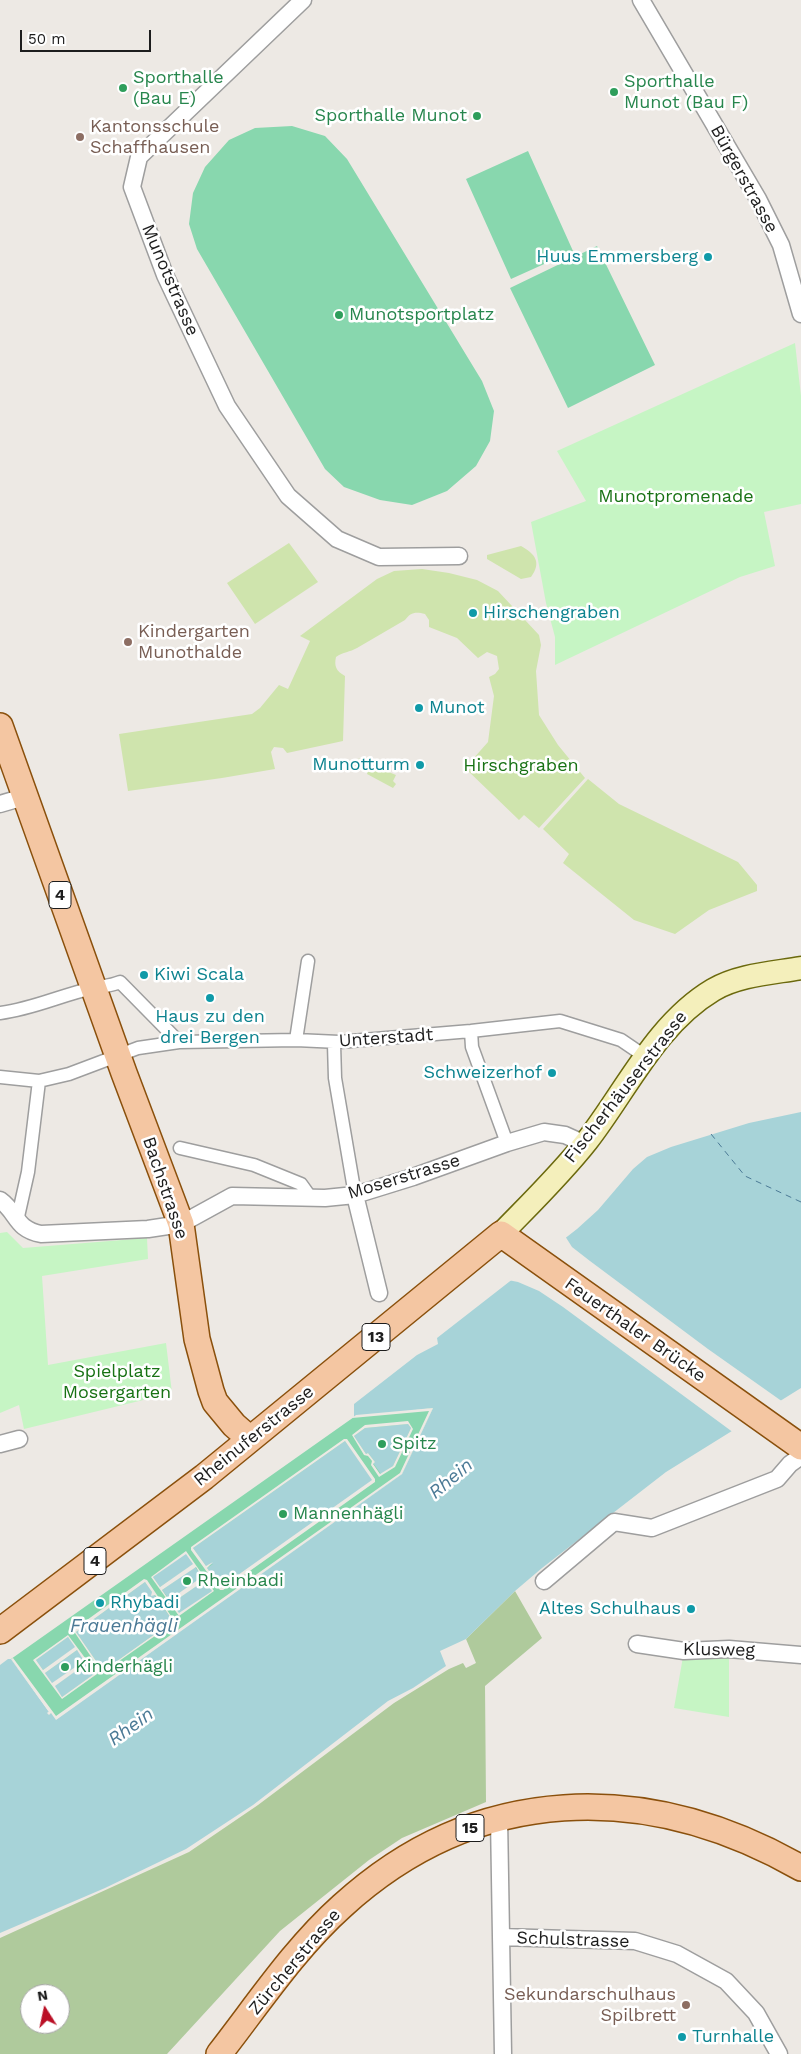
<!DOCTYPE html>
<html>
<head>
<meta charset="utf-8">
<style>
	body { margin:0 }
	#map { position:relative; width:801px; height:2054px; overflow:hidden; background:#ede9e4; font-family:"Work Sans",sans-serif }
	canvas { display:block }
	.north { position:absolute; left:20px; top:1984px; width:50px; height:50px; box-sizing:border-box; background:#fff; border:1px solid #a5a5a5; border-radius:50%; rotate:350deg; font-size:14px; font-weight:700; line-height:20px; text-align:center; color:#1d1d1d }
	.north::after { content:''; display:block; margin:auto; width:18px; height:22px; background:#ba1026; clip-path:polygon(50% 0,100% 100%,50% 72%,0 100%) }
	.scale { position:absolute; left:20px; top:30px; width:131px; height:22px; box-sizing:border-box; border:2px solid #1d1d1d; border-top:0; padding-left:6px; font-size:15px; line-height:18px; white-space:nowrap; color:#1d1d1d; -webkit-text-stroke:4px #fff; paint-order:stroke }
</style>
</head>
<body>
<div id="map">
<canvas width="801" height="2054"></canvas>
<div class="north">N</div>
<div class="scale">50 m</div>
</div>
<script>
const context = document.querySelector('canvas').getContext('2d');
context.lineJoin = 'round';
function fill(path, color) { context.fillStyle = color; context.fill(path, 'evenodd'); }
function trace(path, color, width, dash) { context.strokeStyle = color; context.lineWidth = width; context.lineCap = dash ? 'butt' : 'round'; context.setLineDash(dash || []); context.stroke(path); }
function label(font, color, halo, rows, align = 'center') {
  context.font = font + ' "Work Sans",sans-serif'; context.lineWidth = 5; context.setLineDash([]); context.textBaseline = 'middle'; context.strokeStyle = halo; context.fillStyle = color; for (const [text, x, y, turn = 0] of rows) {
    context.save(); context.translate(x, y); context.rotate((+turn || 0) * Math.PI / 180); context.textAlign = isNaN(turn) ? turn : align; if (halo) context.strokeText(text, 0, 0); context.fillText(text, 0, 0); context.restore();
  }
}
fill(new Path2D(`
	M289,543l29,39 -63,42 -28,-41z
	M521,546c14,8 21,16 10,31l-10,2 -34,-20v-4z
	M422,569l27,4 28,7 21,11 41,44 2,10 -5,26 3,44 19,30 27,33 -46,50 -15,-13 -5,5 -54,-52 23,-26 6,-46 -5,-19 6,-3 4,-5 -2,-13 -10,-4 -9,6 -21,-20 -28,-11v-7l-4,-6c-10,-3 -15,-1 -20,6l-48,28c-7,4 -14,4 -21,9 -2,9 0,14 9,19l-2,65 -56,12 -4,-5 -9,-1 -3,5 4,17 -53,9 -94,13 -9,-57 133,-20 8,-6 19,-23 9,4 22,-48 -10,-5 77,-57 17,-8z
	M368,757l8,10 20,8 -3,6 3,3 -3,4 -26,-14 1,-4 -9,-3 -11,1 -1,-7z
	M588,779l31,25 119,58 19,23v6l-48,19 -34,24 -41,-14 -71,-57 6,-9 -26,-25z`), '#cfe4ad');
fill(new Path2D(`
	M515,1591l27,47 -57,48 1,116 -84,36 -33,22 -89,71 -113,123h-167v-116l189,-86 69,-47 136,-102 55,-34 14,-6 3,5 10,-5 -10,-24zM30,1994h30v30h-30z`), '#afca9c');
fill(new Path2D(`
	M795,343l6,53v108l-37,8 11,54 -35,11 -185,88v-28l-9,-34 -15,-81 55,-21 -29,-50z
	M7,1232l16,16 124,-10 1,21 -106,17 6,89 118,-22 6,50 -148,36 -5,-24 -19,8v-180z
	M729,1649v68l-55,-9 10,-57z`), '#c6f5c4');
fill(new Path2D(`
	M292,126l33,10 22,23 135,222 12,30 -4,30 -14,25 -29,25 -35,14 -32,-5 -36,-13 -19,-18 -128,-220 -8,-25 4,-31 12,-26 24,-27 26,-12z
	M528,151l45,100 -62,28 -45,-100z
	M597,246l58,119 -87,43 -58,-120z
	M433,1408l-31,66 -346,246 -45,-61 343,-242z`), '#88d7ae');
fill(new Path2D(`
	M801,1112v276l-135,84 -124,96 -27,23 -49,48 -26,12 6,15 -33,22 -25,13 -135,104 -67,44 -81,39 -105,45v-268l8,-6h3l38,53 -2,1h4l5,6 346,-245 31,-66 -79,9v-13l63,-49 21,-11 -1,-6 140,-109 21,-19 35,-41 14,-12 24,-10 78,-24z
	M408,1424l3,4 -18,38 -12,8 -8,-11 2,-1 -7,-9 -2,1 -12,-18 11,-8z
	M345,1441l28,39 -152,108 -14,-20 6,-4 -7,2 -13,-18z
	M186,1553l8,11 -34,23 -7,-10z
	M195,1567l8,10 -33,23 -8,-10z
	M205,1580l7,11 -33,23 -7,-11z
	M145,1582l28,39 -70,50 -27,-39z
	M68,1637l8,10 -33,23 -7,-10z
	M77,1650l8,10 -33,24 -7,-11z
	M87,1663l7,11 -32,23 -8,-11z`), '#a7d3d8');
fill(new Path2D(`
	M565,1236l7,11 18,14 118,88 75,53 -49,31 -171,-126 -24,-16 -21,-9 -10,-2z
	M433,1408l-31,66 -346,246 -5,-7 -2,2 -2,-2 2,-1 -38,-53 2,-1 43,58 344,-243 29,-62 -77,7 4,-3z
	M408,1421l5,8 -18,38 -16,10 -8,-12 1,-4 -4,-5 -4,-1 -12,-20 13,-10zM408,1424l3,4 -18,38 -13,8 -7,-10 2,-2 -7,-9 -2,1 -12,-18 11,-8z
	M344,1439h3l28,40v3l-152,108h-3l-29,-40v-3zM345,1441l27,39 -151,107 -14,-19 6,-6 -7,4 -13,-18z
	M186,1551l28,40 -35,25 -28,-39zM186,1554l7,10 -33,23 -7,-10zM196,1567l6,10 -33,23 -7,-10zM204,1581l8,10 -33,22 -7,-10z
	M144,1579l3,1 28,42 -73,51 -29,-43zM145,1582l7,10 -1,4 4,-1 18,26 -70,50 -27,-39z
	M68,1635l29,39 -35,25 -29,-39zM68,1637l7,10 -32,23 -7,-10zM77,1650l7,11 -32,22 -7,-10zM87,1663l7,11 -32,23 -7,-11z`), '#ede9e4');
trace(new Path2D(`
	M711,1134l34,42 56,26`), '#4b7a96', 1, [6, 5]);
const pedestrian = new Path2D(`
	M0,1013c33,-4 61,-18 93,-25 9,-2 18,-2 27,-6l59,60
	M471,1031l1,16 35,96
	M296,1040l12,-79
	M339,1042l-5,2 1,34 20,117
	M0,1077l39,4 30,-7 69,-26 41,-6 117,-2 43,2 132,-11 89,-10 61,19 25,17
	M180,1148l74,17 47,19 10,14
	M17,1221l11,-49 11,-91`);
const minor = new Path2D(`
	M303,0l-164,157 -7,30 33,88 62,131 61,90 49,43 42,18 80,-1
	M641,0l117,199 23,46 20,69
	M0,804l24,-7
	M355,1195l24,98
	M0,1200c18,13 15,29 41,34l107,-5 33,-5 51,-28 93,2 30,-3 58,-18 94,-34 37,-11 21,3 20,9
	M0,1444l19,-5
	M544,1581l70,-59 38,6 125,-49 13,-15 11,-8
	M637,1644l47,7 45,-2 72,6
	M499,1818l4,236
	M501,1937l134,4 42,13 49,27 30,32 23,41`);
const secondary = new Path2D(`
	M501,1234c29,-30 60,-60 86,-93 39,-50 69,-117 126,-151 25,-15 60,-17 88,-22`);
const primary = new Path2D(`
	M0,726l124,347 57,151 16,115 14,52 4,11 19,23 16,14
	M0,1631l204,-154 297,-243 300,213
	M219,2054c39,-50 76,-106 123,-148 135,-123 304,-126 459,-38`);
trace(pedestrian, '#9e9e9e', 15);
trace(minor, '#9e9e9e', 19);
trace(secondary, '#6b690d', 25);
trace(primary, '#8a500c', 28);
trace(pedestrian, '#fff', 12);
trace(minor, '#fff', 16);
trace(secondary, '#f4efbb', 22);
trace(primary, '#f4c6a2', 25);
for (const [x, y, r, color] of [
	[123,88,5,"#2e9e5b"],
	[614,92,5,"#2e9e5b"],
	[477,116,5,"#2e9e5b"],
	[80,137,5,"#8d6e63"],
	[708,257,5,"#0f9aa8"],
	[339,315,5,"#2e9e5b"],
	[473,613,5,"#0f9aa8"],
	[128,642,5,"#8d6e63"],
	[419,708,5,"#0f9aa8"],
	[420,765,5,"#0f9aa8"],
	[144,975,5,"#0f9aa8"],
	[210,998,5,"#0f9aa8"],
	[552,1073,5,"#0f9aa8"],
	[382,1444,5,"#2e9e5b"],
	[283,1514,5,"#2e9e5b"],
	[187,1581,5,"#2e9e5b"],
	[100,1603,5,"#0f9aa8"],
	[691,1609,5,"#0f9aa8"],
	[65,1667,5,"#2e9e5b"],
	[686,2005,5,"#8d6e63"],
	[682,2037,5,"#0f9aa8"]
]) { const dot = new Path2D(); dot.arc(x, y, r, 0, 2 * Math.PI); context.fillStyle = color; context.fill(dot); trace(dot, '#fff', 2); }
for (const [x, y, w] of [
	[60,895,22],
	[376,1337,28],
	[95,1561,22],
	[470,1828,28]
]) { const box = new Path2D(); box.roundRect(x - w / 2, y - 13.5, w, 27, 4); context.fillStyle = '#fff'; context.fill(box); trace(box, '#1d1d1d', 1); }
label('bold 16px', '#1d1d1d', null, [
	["4",60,895],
	["13",376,1337],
	["4",95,1561],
	["15",470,1828]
]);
label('18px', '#27864d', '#fff', [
	["Sporthalle",133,78],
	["(Bau E)",133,99],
	["Sporthalle",624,82],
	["Munot (Bau F)",624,103],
	["Sporthalle Munot",467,116,"right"],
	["Munotsportplatz",349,315],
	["Spitz",392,1444],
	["Mannenhägli",293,1514],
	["Rheinbadi",197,1581],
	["Kinderhägli",75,1667]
], 'left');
label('18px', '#785e54', '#fff', [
	["Kantonsschule",90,127],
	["Schaffhausen",90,148],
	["Kindergarten",138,632],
	["Munothalde",138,653],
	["Sekundarschulhaus",676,1995,"right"],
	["Spilbrett",676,2016,"right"]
], 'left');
label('18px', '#1d1d1d', '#fff', [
	["Bürgerstrasse",744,179,61],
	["Munotstrasse",170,280,67],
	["Unterstadt",386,1038,-4],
	["Fischerhäuserstrasse",626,1087,-52],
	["Moserstrasse",404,1177,-17],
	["Bachstrasse",165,1188,71],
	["Feuerthaler Brücke",635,1330,35],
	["Rheinuferstrasse",254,1436,-39],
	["Klusweg",719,1650,1],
	["Schulstrasse",573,1940,2],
	["Zürcherstrasse",295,1962,-50]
]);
label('18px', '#0d838f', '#fff', [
	["Huus Emmersberg",698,257,"right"],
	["Hirschengraben",483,613],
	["Munot",429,708],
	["Munotturm",410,765,"right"],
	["Kiwi Scala",154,975],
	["Haus zu den",210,1017,"center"],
	["drei Bergen",210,1038,"center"],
	["Schweizerhof",542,1073,"right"],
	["Rhybadi",110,1603],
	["Altes Schulhaus",681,1609,"right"],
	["Turnhalle",692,2037]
], 'left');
label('18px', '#187214', '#fff', [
	["Munotpromenade",676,497],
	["Hirschgraben",521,766],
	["Spielplatz",117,1372],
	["Mosergarten",117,1393]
]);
label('italic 19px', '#4b7a96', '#fff', [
	["Rhein",451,1479,-40],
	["Frauenhägli",124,1626],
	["Rhein",131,1727,-36]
]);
</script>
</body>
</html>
